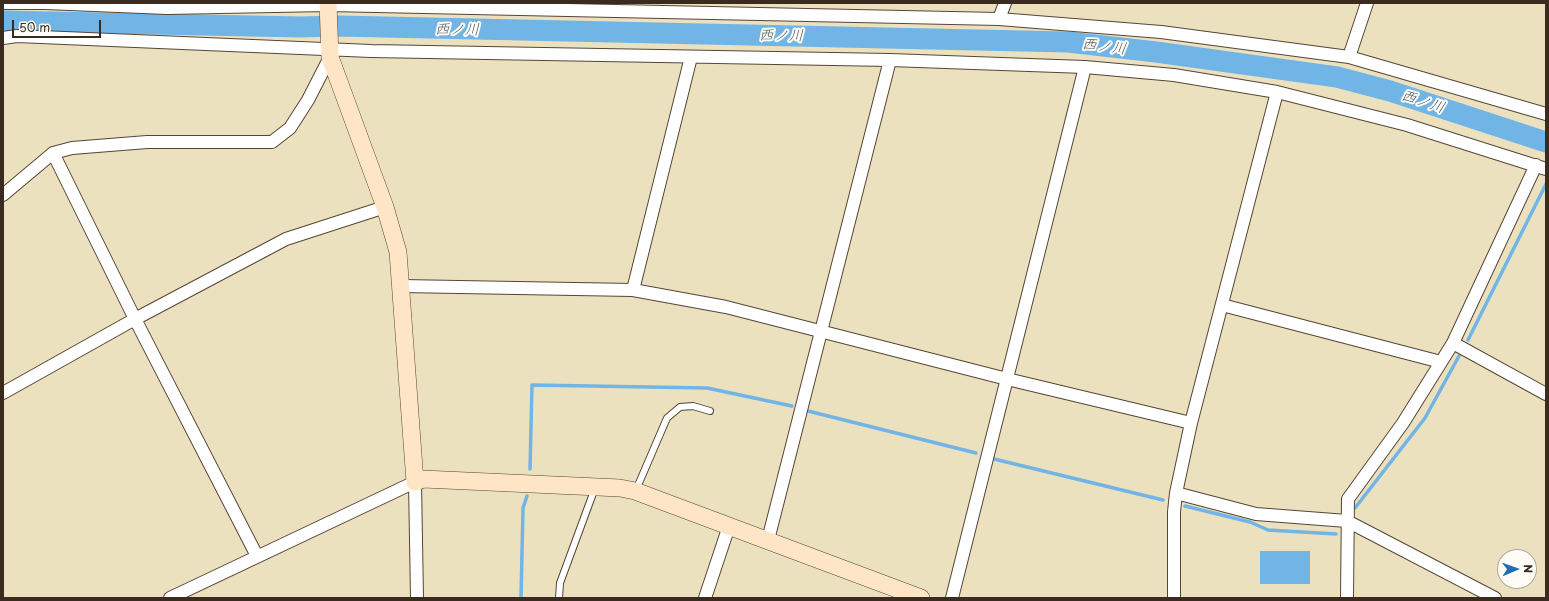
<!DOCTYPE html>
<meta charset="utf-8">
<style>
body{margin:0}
#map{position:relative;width:1549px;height:601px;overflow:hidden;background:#ece1bf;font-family:"Playpen Sans",sans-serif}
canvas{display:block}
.frame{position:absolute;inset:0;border:4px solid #3b2a1e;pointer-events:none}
.north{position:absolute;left:1497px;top:549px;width:40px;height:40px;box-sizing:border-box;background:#fdfcf7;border:1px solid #afa8a0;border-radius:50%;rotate:88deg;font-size:11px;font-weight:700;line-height:16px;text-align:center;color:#3b2a1e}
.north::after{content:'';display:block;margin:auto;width:14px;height:18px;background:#1f6fb2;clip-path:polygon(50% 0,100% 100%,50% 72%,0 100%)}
.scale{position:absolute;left:12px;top:20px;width:89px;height:18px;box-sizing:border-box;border:2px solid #3b2a1e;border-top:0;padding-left:5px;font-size:12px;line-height:14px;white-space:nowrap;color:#3b2a1e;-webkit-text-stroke:3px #fdfcf7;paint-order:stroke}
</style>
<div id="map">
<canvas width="1549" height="601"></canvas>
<div class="frame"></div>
<div class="north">N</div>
<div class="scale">50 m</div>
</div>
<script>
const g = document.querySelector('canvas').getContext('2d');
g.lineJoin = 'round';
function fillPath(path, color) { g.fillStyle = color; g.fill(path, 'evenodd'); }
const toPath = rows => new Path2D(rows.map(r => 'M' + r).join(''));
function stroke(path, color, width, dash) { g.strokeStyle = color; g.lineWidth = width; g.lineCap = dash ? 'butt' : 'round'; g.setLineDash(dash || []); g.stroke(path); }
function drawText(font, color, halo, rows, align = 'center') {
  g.font = font + ' "Playpen Sans","Klee One",sans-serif'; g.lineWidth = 4; g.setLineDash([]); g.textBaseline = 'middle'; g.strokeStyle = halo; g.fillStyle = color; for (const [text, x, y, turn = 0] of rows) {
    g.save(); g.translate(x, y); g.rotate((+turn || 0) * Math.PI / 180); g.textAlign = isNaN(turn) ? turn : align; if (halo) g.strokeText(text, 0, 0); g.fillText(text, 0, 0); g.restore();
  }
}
const water = toPath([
 [1260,551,1310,551,1310,584,1260,584]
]);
const stream = toPath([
 [1468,340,1546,184],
 [808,411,976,453],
 [994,459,1163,500],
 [530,469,532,385,707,388,792,406],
 [1185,506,1250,522,1268,530,1336,534],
 [1355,508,1425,418,1459,356],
 [521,598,523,508,527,496]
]);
const river = toPath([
 [3,21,300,27,339,26,1068,42,1156,52,1337,77,1390,91,1546,142]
]);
const lane = toPath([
 [636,490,667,418,680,407,693,406,710,411],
 [559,598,560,583,595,488]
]);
const street = toPath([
 [3,3,45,3,167,8,328,5,999,19,1161,32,1349,57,1546,114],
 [999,19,1005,3],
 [3,38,17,36,371,51,890,60,1085,67,1174,75,1277,92,1407,125,1546,169],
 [1349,57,1367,3],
 [53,153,135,319,257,556],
 [3,195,53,153,72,148,147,142,272,142,290,128,308,100,330,57],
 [401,286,633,290,726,307,1007,379,1191,423],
 [633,290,691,57],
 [1222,305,1441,362],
 [1453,343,1546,394],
 [3,393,135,319,286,239,385,207],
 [1176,493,1256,514,1347,521,1495,598],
 [768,540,890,60],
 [170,598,415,482,417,598],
 [705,598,729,526],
 [952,598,1085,67],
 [1174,598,1174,512,1176,493,1191,423,1277,92],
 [1347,598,1348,499,1403,423,1453,343,1536,165]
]);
const secondary = toPath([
 [328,3,330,57,385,207,398,252,415,482,423,479,620,488,635,491,921,598]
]);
const waterNames = [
 ["西ノ川",457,30,1],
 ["西ノ川",781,36,1],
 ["西ノ川",1104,47,7],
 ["西ノ川",1423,102,18]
];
fillPath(water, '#71b4e6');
stroke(stream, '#71b4e6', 3.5);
stroke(river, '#71b4e6', 21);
stroke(lane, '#564536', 8);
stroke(street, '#564536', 14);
stroke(secondary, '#564536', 18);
stroke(lane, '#fff', 6);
stroke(street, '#fff', 12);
stroke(secondary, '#fde5c5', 17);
drawText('italic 15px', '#4e5a64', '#fdfcf7', waterNames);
</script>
